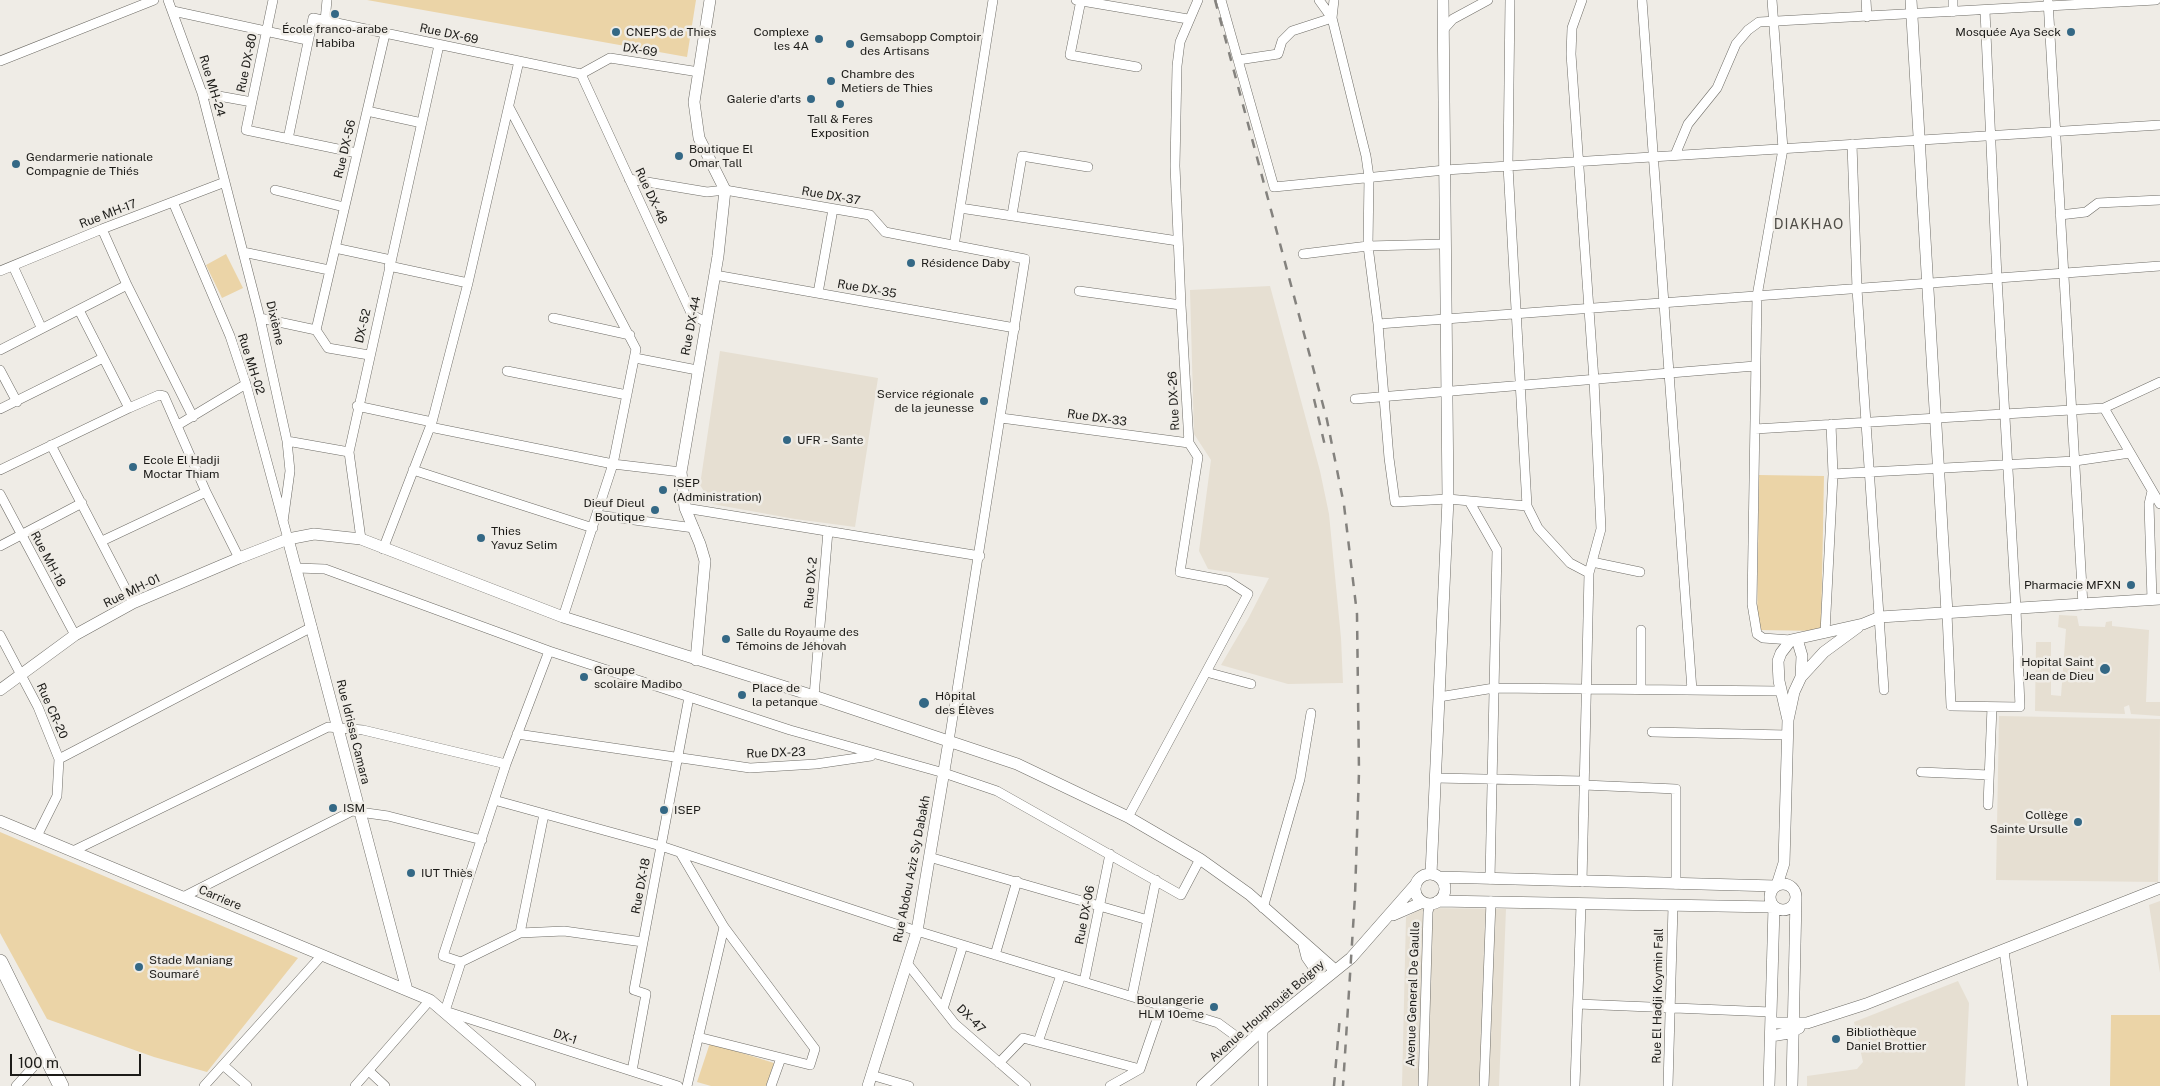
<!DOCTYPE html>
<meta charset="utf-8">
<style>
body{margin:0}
#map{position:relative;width:2160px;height:1086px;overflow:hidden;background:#efece6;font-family:"Public Sans",sans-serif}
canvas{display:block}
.scale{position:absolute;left:10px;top:1054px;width:131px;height:22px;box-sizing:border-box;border:2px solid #1c1b18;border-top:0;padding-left:6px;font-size:15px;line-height:18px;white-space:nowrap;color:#1c1b18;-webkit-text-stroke:4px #efece6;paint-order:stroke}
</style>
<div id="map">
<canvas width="2160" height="1086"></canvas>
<div class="scale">100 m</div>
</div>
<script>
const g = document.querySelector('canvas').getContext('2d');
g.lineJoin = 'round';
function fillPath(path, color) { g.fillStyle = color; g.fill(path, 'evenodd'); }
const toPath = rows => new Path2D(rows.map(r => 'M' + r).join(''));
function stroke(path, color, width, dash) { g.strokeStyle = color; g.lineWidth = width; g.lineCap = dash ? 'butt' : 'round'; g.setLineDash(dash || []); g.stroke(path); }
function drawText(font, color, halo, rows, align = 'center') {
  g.font = font + ' "Public Sans",sans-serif'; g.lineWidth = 5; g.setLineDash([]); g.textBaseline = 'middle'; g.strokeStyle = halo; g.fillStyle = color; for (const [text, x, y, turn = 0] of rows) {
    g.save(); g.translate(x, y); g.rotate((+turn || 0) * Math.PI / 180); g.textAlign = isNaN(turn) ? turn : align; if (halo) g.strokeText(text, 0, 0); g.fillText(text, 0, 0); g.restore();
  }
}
const built = toPath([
 [1270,286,1320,471,1329,514,1341,638,1343,683,1288,684,1221,665,1248,619,1269,578,1208,569,1199,551,1211,460,1194,434,1190,290],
 [720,351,878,378,855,527,795,519,712,504,700,485],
 [2059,615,2077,616,2079,626,2105,627,2106,622,2112,621,2112,626,2149,630,2146,702,2160,702,2160,716,2131,714,2129,705,2124,707,2125,714,2035,711,2036,642,2051,642,2051,695,2061,696,2066,629,2058,627],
 [1999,716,2160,719,2158,882,1996,880],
 [2160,901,2160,973,2149,905],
 [1423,908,1506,909,1499,1086,1402,1086,1406,917],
 [1958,981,1969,1003,1965,1086,1807,1086,1807,1076,1857,1069,1863,1062,1854,1022]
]);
const green = toPath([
 [367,0,696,0,687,57],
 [226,254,243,288,222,298,206,265],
 [1759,475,1824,476,1821,631,1757,630],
 [0,832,298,958,207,1072,154,1057,47,1019,0,933],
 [2111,1015,2160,1015,2160,1086,2110,1086],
 [710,1043,774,1063,766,1086,711,1086,697,1082]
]);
const street = toPath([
 [168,0,202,93,260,318,287,441,290,471,283,522],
 [273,0,246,130,357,153],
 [1076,0,1188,19],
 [1081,0,1070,55,1137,67],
 [1221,0,1274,187,1445,170,2160,125],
 [1319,0,1332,18],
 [1334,0,1332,18,1366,156,1369,177,1368,246,1378,324,1389,458,1395,502,1448,499,1527,506],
 [1510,0,1508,166,1527,506,1538,528,1570,563,1589,573],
 [1582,0,1572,28,1571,54,1594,380,1601,529,1589,573,1582,882],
 [1642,0,1692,690],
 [1772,0,1783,149,1757,296,1752,604,1757,634,1763,638,1791,640],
 [1866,0,1867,17],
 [1953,0,1953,12],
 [2048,0,2083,605],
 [173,11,307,40],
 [325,21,327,0],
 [1444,29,1453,19,1488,0],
 [1238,60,1278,54,1282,41,1292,31,1332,18],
 [0,61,154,0],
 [581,74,692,315,706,322],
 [581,74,610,58,699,72],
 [202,93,252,102],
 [509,107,636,349,613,464,563,617],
 [367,111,422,123],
 [288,139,313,18,581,74],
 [1852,144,1857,289,1884,690],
 [1675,155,1688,124,1717,88,1736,44,1748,30,1759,22,2156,0],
 [629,179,707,192,725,190,870,215,885,232,1025,259,949,741],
 [275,190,344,207],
 [173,202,230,336,246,384,288,539],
 [960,208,1178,241],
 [1012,215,1022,156,1088,167],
 [2060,215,2086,212,2098,203,2160,200],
 [102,229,127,285,193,417],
 [954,246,993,0],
 [335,248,391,260],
 [243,252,329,270],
 [1303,254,1368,246,1445,244],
 [13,266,41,327],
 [389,266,468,283],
 [0,271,102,229,225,182],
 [715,275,1015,328],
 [1079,291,1181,305],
 [818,293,833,209],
 [79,310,129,408],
 [260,318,316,330],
 [553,318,630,335],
 [1378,324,2160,266],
 [0,350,127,285],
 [369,355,328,348,316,330,385,34],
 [635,358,697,370],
 [0,370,17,402],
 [507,371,627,395],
 [1355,399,1755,366],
 [357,406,432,422],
 [2104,408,2160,504],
 [0,409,103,358],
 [1001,418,1189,443],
 [1831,424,1833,474,2075,461,2130,453],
 [178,425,246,384],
 [430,427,613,464,681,472],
 [1755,429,2104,408,2160,382],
 [287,441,349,452],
 [51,445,133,603],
 [0,470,129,408,159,395,164,396,206,492,239,558],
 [413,470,593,528],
 [0,494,75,635],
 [1469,501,1497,550,1490,879],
 [685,508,980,556],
 [597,515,694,528],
 [361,539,349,452,439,45],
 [102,541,206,492],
 [0,546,82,503],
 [383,549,432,422,468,283,519,61],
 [1592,562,1640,572],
 [297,568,325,569,549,651,790,730,944,773,997,791,1181,895,1200,859],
 [2152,600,2149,504,2152,491],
 [1947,613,1951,706,2020,707,2016,609,1997,278,1985,11],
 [1825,633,1833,474],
 [0,635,38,707,59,759,57,796,37,836],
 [1206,672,1251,684],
 [1641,689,1641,630],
 [814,696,828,531],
 [1439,697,1494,688,1781,691],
 [1652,732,1787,735],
 [517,734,750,768,816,764,871,756],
 [59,759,312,627],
 [1921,772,1989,775],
 [1435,778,1584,781],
 [1584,785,1676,789,1676,884],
 [494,800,661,846,917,931,1218,1023,1233,1034,1244,1047],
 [1988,805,1992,707],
 [544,814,520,933,461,962,443,956,506,764,549,651],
 [1128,817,1248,594,1228,581,1180,572,1198,457,1189,443,1181,305,1175,166,1177,66,1180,42,1198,0],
 [73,851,328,727,363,730,506,764],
 [681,854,724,927,815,1049,810,1065,698,1037],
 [929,857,1148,920],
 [183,897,352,811,388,816,482,840],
 [1263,908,1300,779,1311,713],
 [520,933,564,931,643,942],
 [2004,951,2023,1086],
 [995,955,1017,881],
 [461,962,445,1011,678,1086],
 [907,963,955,1024,1026,1086],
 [1084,982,1110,854],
 [1132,996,1156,880],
 [1578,1004,1771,1012],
 [943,1009,963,945],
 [1038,1042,1061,975],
 [999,1063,1023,1038,1140,1069],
 [223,1065,247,1086],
 [369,1071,385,1086],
 [632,1071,646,994,634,990,689,697],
 [871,1075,909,1086],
 [16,1086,45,1054],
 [204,1086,322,955],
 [355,1086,430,1000],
 [687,1086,724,927],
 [771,1086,781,1058],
 [1110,1086,1140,1069,1162,1005],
 [1263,1086,1263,1029],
 [1423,1086,1428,912,1430,904],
 [1484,1086,1491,901],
 [1575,1086,1581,904],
 [1668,1086,1673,906]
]);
const secondary = toPath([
 [1911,0,1947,613],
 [288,539,407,990],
 [1797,639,1802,656,1801,677],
 [696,660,705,561,700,544,685,508,681,472,718,256,725,190,699,138,694,102,710,0],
 [0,690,75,635,133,603,239,558,288,539,314,534,361,539,563,617,814,696,1017,764,1128,817,1200,859,1249,894,1335,970],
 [1788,720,1779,681,1778,661,1781,653,1791,640,1863,624,1880,617,2160,599],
 [0,821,430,1000,530,1086],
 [1431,874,1448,499,1443,0],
 '1415 889a15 15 0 1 1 30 0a15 15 0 1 1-30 0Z',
 [1440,877,1776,886],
 '1770 897a13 13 0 1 1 26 0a13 13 0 1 1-26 0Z',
 [1777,885,1784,863,1788,720,1794,692,1801,677,1824,652,1858,627],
 [1438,901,1774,907,1769,1086],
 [1393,915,1423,902],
 [1304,945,1307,957,1323,980],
 [1771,1023,1807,1023,1866,1004,2160,888],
 [1771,1036,1789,1033,1799,1028],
 [868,1086,917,931,949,741],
 [1202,1086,1263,1029,1351,958,1416,884],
 [1792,1086,1796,898]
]);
const highway = toPath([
 [0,962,61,1086]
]);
const rail = toPath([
 [1215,0,1327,420,1344,505,1357,614,1359,772,1355,896,1343,1086],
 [1314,399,1325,446],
 [1334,1086,1340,1016]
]);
const markers = [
 [335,14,5,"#346885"],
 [616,32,5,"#346885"],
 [2071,32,5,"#346885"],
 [819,39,5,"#346885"],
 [850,44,5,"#346885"],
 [831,81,5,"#346885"],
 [811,99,5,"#346885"],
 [840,104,5,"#346885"],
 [679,156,5,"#346885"],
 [16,164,5,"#346885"],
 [911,263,5,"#346885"],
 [984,401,5,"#346885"],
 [787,440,5,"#346885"],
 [133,467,5,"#346885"],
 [663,490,5,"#346885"],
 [655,510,5,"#346885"],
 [481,538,5,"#346885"],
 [2131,585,5,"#346885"],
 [726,639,5,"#346885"],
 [2105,669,6,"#346885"],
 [584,677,5,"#346885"],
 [742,695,5,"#346885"],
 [924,703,6,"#346885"],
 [333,808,5,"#346885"],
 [664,810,5,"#346885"],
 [2078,822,5,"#346885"],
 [411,873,5,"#346885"],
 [139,967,5,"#346885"],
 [1214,1007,5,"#346885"],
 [1836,1039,5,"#346885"]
];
const poiNames = [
 ["École franco-arabe",335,29,"center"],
 ["Habiba",335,43,"center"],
 ["CNEPS de Thies",626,32],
 ["Complexe",809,32,"right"],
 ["les 4A",809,46,"right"],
 ["Mosquée Aya Seck",2061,32,"right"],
 ["Gemsabopp Comptoir",860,37],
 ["des Artisans",860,51],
 ["Chambre des",841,74],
 ["Metiers de Thies",841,88],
 ["Galerie d'arts",801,99,"right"],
 ["Tall & Feres",840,119,"center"],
 ["Exposition",840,133,"center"],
 ["Boutique El",689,149],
 ["Omar Tall",689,163],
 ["Gendarmerie nationale",26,157],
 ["Compagnie de Thiés",26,171],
 ["Résidence Daby",921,263],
 ["Service régionale",974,394,"right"],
 ["de la jeunesse",974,408,"right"],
 ["UFR - Sante",797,440],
 ["Ecole El Hadji",143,460],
 ["Moctar Thiam",143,474],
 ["ISEP",673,483],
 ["(Administration)",673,497],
 ["Dieuf Dieul",645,503,"right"],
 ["Boutique",645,517,"right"],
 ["Thies",491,531],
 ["Yavuz Selim",491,545],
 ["Pharmacie MFXN",2121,585,"right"],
 ["Salle du Royaume des",736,632],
 ["Témoins de Jéhovah",736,646],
 ["Hopital Saint",2094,662,"right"],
 ["Jean de Dieu",2094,676,"right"],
 ["Groupe",594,670],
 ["scolaire Madibo",594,684],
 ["Place de",752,688],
 ["la petanque",752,702],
 ["Hôpital",935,696],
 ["des Élèves",935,710],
 ["ISM",343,808],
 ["ISEP",674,810],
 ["Collège",2068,815,"right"],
 ["Sainte Ursulle",2068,829,"right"],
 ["IUT Thiès",421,873],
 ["Stade Maniang",149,960],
 ["Soumaré",149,974],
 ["Boulangerie",1204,1000,"right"],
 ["HLM 10eme",1204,1014,"right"],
 ["Bibliothèque",1846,1032],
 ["Daniel Brottier",1846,1046]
];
const streetNames = [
 ["Rue DX-69",449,34,12],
 ["DX-69",640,50,9],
 ["Rue DX-80",247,63,-78],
 ["Rue MH-24",212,86,73],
 ["Rue DX-56",345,149,-77],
 ["Rue DX-48",651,196,65],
 ["Rue DX-37",831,196,10],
 ["Rue MH-17",108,214,-21],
 ["Rue DX-35",867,289,10],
 ["Dixième",275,323,77],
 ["DX-52",363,326,-77],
 ["Rue DX-44",691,326,-79],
 ["Rue MH-02",251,364,72],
 ["Rue DX-26",1174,401,-93],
 ["Rue DX-33",1097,418,8],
 ["Rue MH-18",48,559,62],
 ["Rue DX-2",811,583,-85],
 ["Rue MH-01",132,591,-26],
 ["Rue CR-20",52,711,66],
 ["Rue Idrissa Camara",353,732,76],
 ["Rue DX-23",776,753,-2],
 ["Rue Abdou Aziz Sy Dabakh",912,869,-79],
 ["Rue DX-18",641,886,-79],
 ["Carriere",220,898,23],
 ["Rue DX-06",1085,915,-79],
 ["Avenue General De Gaulle",1413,994,-88],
 ["Rue El Hadji Koymin Fall",1658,996,-89],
 ["Avenue Houphouët Boigny",1267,1011,-41],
 ["DX-47",971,1019,45],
 ["DX-1",565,1037,18]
];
const neighbourhoodNames = [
 ["DIAKHAO",1809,225]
];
fillPath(built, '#e6dfd2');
fillPath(green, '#ebd4a7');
stroke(street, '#6e6c66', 10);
stroke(secondary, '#6e6c66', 12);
stroke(highway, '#6e6c66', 16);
stroke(street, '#fff', 9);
stroke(secondary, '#fff', 11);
stroke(highway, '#fff', 15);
stroke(rail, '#84827e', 2.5, [9, 9]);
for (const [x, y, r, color] of markers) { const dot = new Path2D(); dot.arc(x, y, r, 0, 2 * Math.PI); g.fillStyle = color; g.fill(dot); stroke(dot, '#efece6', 2); }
drawText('12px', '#1c1b18', '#efece6', poiNames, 'left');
drawText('12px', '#1c1b18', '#efece6', streetNames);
g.letterSpacing = '1px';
drawText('14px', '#4f4d47', '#efece6', neighbourhoodNames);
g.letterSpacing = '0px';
</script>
